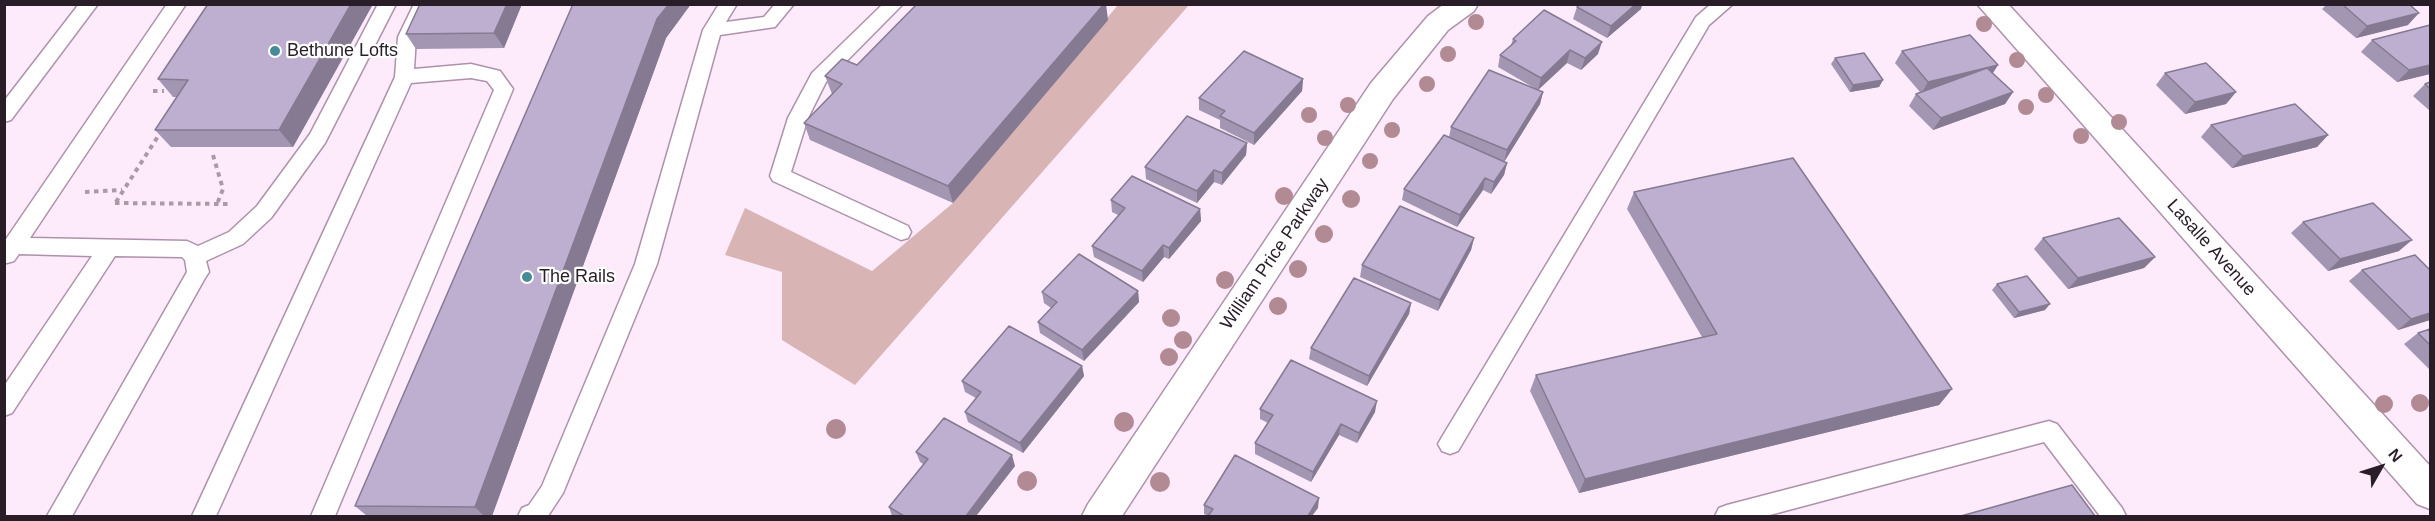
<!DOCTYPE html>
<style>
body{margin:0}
#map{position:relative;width:2435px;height:521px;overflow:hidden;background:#fdeafb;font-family:Helvetica,sans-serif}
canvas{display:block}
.frame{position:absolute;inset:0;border:6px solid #291e28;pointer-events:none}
.north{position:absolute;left:2351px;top:437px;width:60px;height:60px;-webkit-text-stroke:4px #fff;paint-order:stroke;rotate:51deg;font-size:16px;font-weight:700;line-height:24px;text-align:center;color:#291e28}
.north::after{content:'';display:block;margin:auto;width:21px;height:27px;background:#291e28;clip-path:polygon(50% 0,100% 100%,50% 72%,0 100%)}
</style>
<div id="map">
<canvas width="2435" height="521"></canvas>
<div class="frame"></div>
<div class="north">N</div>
</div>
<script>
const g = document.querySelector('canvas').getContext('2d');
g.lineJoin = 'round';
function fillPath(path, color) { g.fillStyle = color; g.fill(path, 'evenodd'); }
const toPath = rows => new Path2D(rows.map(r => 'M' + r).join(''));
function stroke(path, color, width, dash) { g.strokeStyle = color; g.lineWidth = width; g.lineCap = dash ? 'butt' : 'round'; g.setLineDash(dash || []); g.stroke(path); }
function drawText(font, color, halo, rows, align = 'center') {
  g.font = font + ' Helvetica,sans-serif'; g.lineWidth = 4.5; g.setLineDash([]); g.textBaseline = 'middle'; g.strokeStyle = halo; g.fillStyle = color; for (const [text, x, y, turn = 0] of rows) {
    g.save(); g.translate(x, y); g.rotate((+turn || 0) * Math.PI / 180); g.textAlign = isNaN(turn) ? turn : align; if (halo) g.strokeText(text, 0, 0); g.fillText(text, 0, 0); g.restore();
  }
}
const green = toPath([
 [1118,5,1189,5,855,385,782,340,782,272,725,255,745,208,872,271,953,203]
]);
const path = toPath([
 [153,91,164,91],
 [213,155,223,189,217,204],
 [85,192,122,190],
 [116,202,162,130],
 [115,203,228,204]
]);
const lane = toPath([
 [79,4,98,4,11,120,4,122,4,101,79,4],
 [167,4,186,4,30,238,187,241,198,246,229,232,257,206,310,134,378,4,396,4,325,143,271,218,243,244,206,261,209,272,205,278,72,516,47,516,187,272,185,260,182,257,115,256,12,413,4,416,4,386,92,256,19,254,14,261,7,263,4,263,4,242,167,4],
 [414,4,432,4,416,37,414,69,471,64,500,71,513,89,335,516,311,516,494,90,487,81,471,78,411,83,216,516,192,516,395,77,398,37,414,4],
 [719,4,737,4,726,22,764,17,775,4,794,4,775,27,720,35,657,264,563,493,548,516,518,516,522,508,529,505,542,486,635,264,703,30,719,4],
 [883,4,903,4,826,82,808,118,791,172,908,226,911,232,908,238,901,240,773,181,770,176,788,118,812,73,883,4],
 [1711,4,1733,4,1709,25,1458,451,1450,454,1442,451,1438,444,1442,437,1696,17,1711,4],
 [2049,421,2057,424,2122,508,2126,516,2100,516,2044,442,1766,516,1715,516,1719,508,1727,505,2049,421]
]);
const street = toPath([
 [1444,4,1478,4,1474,11,1448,30,1393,99,1122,516,1082,516,1088,504,1371,83,1428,16,1444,4],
 [1977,4,2008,4,2430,466,2430,509,2417,504,1977,4]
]);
const trees = [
 [1476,22,8],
 [1984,24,8],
 [1448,54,8],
 [2017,60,8],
 [1427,84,8],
 [2046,95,8],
 [1348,105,8],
 [2026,107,8],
 [1309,115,8],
 [2119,122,8],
 [1392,130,8],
 [2081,136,8],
 [1325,138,8],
 [1370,161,8],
 [1284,196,9],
 [1351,199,9],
 [1324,234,9],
 [1298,269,9],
 [1225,280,9],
 [1278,306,9],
 [1171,318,9],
 [1183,340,9],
 [1169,357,9],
 [2420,403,9],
 [2384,404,9],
 [1124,422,10],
 [836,429,10],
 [1027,481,10],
 [1160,482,10]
];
const wall = toPath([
 [208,4,373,4,293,147,171,147,155,130,177,97,173,97,158,79],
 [522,4,504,48,416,49,406,34],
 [573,4,691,4,666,38,492,516,367,516,355,506],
 [1580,4,1642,4,1641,9,1607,38,1573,19,1577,7],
 [2327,4,2409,4,2408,25,2356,38,2322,9],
 [1108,20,953,203,810,140,804,123,832,94,825,76,857,65],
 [2430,25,2430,74,2397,82,2361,52,2372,40],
 [1513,39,1598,54,1581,70,1567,63,1538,90,1543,92,1540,104,1504,162,1507,163,1504,175,1491,194,1483,190,1457,227,1402,200,1404,189,1449,137,1451,127,1536,89,1498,67,1500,55,1511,45],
 [1902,51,1998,65,1993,73,2013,92,2005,104,1933,130,1909,106,1916,94,1920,92,1895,63],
 [1835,58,1883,80,1879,87,1850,92,1831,64],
 [2165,73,2236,92,2226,104,2185,114,2156,85],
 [1303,79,1302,91,1254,145,1220,128,1220,120,1199,110,1199,98],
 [2430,82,2430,111,2413,96,2425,84],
 [2211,125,2328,135,2317,147,2232,168,2201,137],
 [1247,143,1246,155,1222,185,1214,182,1197,203,1146,179,1145,167],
 [1634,192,1952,389,1939,405,1579,493,1530,391,1536,375,1702,337,1627,209],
 [1111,200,1200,209,1201,221,1169,259,1164,257,1143,282,1094,257,1092,246,1118,215,1112,212],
 [2303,222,2399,251,2328,271,2291,233],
 [1474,238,1471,250,1438,311,1360,277,1362,265],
 [2043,238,2155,257,2144,268,2068,289,2034,249],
 [2362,270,2430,270,2430,320,2398,330,2349,281],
 [1997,284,2045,310,2014,318,1992,290],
 [1138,291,1139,302,1084,361,1040,333,1038,322,1051,308,1044,303,1042,292],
 [1411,303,1409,314,1367,386,1309,359,1311,348],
 [2430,329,2430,370,2404,344,2418,333],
 [1082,366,1084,376,1023,453,968,422,965,412,976,398,965,392,962,381],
 [1260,409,1375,412,1357,443,1339,435,1311,482,1255,454,1255,443,1268,423,1260,419],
 [916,452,1015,466,976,516,892,516,889,507,923,464,920,462],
 [1204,505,1318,508,1208,516,1204,514]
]);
const shadedWall = toPath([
 [351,4,373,4,293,147,279,130],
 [507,4,522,4,504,48,494,33],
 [669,4,691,4,666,38,492,516,484,516,475,507,657,19],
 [1104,4,1106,4,1108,20,953,203,948,186],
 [1636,4,1642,4,1641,9,1607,38,1611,26],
 [2419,13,2408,25,2356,38,2367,26],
 [1602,42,1598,54,1581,70,1585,58],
 [1570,50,1567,63,1538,90,1541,78],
 [1998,65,1990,77,1921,94,1928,82],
 [2430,65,2430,74,2397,82,2409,70],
 [1303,79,1302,91,1254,145,1254,133],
 [1883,80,1879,87,1850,92,1853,85],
 [1543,92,1540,104,1504,162,1507,150],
 [2013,92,2005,104,1933,130,1941,118],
 [2236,92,2226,104,2185,114,2195,102],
 [2328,135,2317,147,2232,168,2243,156],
 [1247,143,1246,155,1222,185,1222,173],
 [1507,163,1504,175,1491,194,1494,182],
 [1214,170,1214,182,1197,203,1197,191],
 [1485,178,1483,190,1457,227,1460,215],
 [1200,209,1201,221,1169,259,1169,248],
 [1474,238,1471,250,1438,311,1440,300],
 [2412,240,2399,251,2328,271,2340,259],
 [1163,245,1164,257,1143,282,1142,271],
 [2155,257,2144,268,2068,289,2078,278],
 [1138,291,1139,302,1084,361,1082,350],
 [1411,303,1409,314,1367,386,1369,376],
 [2050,304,2045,310,2014,318,2019,312],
 [2430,313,2430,320,2398,330,2411,319],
 [1082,366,1084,376,1023,453,1020,443],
 [1952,389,1939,405,1579,493,1585,479],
 [1377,401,1375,412,1357,443,1359,433],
 [1341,424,1339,435,1311,482,1313,472],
 [1012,455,1015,466,976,516,966,516],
 [1319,498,1318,508,1312,516,1308,516]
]);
const building = toPath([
 [208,4,351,4,279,130,155,130,188,80,158,79,208,4],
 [420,4,507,4,494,33,406,34,420,4],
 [573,4,669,4,657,19,475,507,355,506,573,4],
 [917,4,1104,4,948,186,804,123,842,84,825,76,842,59,857,65,917,4],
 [1580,4,1636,4,1611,26,1577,7,1580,4],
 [2342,4,2409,4,2419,13,2367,26,2342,4],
 [1544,10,1602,42,1585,58,1570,50,1541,78,1500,55,1516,41,1513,39,1544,10],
 [2430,25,2430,65,2409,70,2372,40,2430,25],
 [1970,35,1998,65,1928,82,1902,51,1970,35],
 [1244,51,1303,79,1254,133,1220,116,1225,111,1199,98,1244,51],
 [1864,53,1883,80,1853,85,1835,58,1864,53],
 [2206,63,2236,92,2195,102,2165,73,2206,63],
 [1987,68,2013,92,1941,118,1916,94,1987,68],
 [1489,70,1543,92,1507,150,1451,127,1489,70],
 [2430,82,2430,89,2425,84,2430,82],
 [2295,104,2328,135,2243,156,2211,125,2295,104],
 [1187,116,1247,143,1222,173,1214,170,1197,191,1145,167,1187,116],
 [1444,135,1507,163,1494,182,1485,178,1460,215,1404,189,1444,135],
 [1793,158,1952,389,1585,479,1536,375,1717,334,1634,192,1793,158],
 [1132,176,1200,209,1169,248,1163,245,1142,271,1092,246,1125,208,1111,200,1132,176],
 [2373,203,2412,240,2340,259,2303,222,2373,203],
 [1400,206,1474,238,1440,300,1362,265,1400,206],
 [2119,218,2155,257,2078,278,2043,238,2119,218],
 [1079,254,1138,291,1082,350,1038,322,1057,302,1042,292,1079,254],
 [2415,255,2430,270,2430,313,2411,319,2362,270,2415,255],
 [2027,276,2050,304,2019,312,1997,284,2027,276],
 [1354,278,1411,303,1369,376,1311,348,1354,278],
 [1009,326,1082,366,1020,443,965,412,981,392,962,381,1009,326],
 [2430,329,2430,345,2418,333,2430,329],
 [1291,360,1377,401,1359,433,1341,424,1313,472,1255,443,1273,415,1260,409,1291,360],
 [944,418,1012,455,966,516,904,516,889,507,928,459,916,452,944,418],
 [1235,455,1319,498,1308,516,1208,516,1213,509,1204,505,1235,455],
 [2072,485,2095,516,1961,516,2072,485]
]);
const markers = [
 [275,51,6,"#468b97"],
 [527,277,6,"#468b97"]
];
const poiNames = [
 ["Bethune Lofts",287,51],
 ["The Rails",539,277]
];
const streetNames = [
 ["Lasalle Avenue",2211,248,48],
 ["William Price Parkway",1275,254,-56]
];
fillPath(green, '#d8b4b5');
stroke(lane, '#ae92ab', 3);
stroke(street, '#ae92ab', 3);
stroke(path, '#aa9aa8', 4, [4.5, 4.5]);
fillPath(lane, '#fff');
fillPath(street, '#fff');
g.fillStyle = '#b18a93';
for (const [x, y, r] of trees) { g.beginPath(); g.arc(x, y, r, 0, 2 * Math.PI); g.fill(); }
fillPath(wall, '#a396b3');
fillPath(shadedWall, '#857a92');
fillPath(building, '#beafd0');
stroke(building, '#857a92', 1.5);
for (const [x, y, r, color] of markers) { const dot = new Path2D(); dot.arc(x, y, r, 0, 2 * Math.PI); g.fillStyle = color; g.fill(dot); stroke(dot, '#fff', 2); }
drawText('18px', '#291e28', '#fff', poiNames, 'left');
drawText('18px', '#291e28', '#fff', streetNames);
</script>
